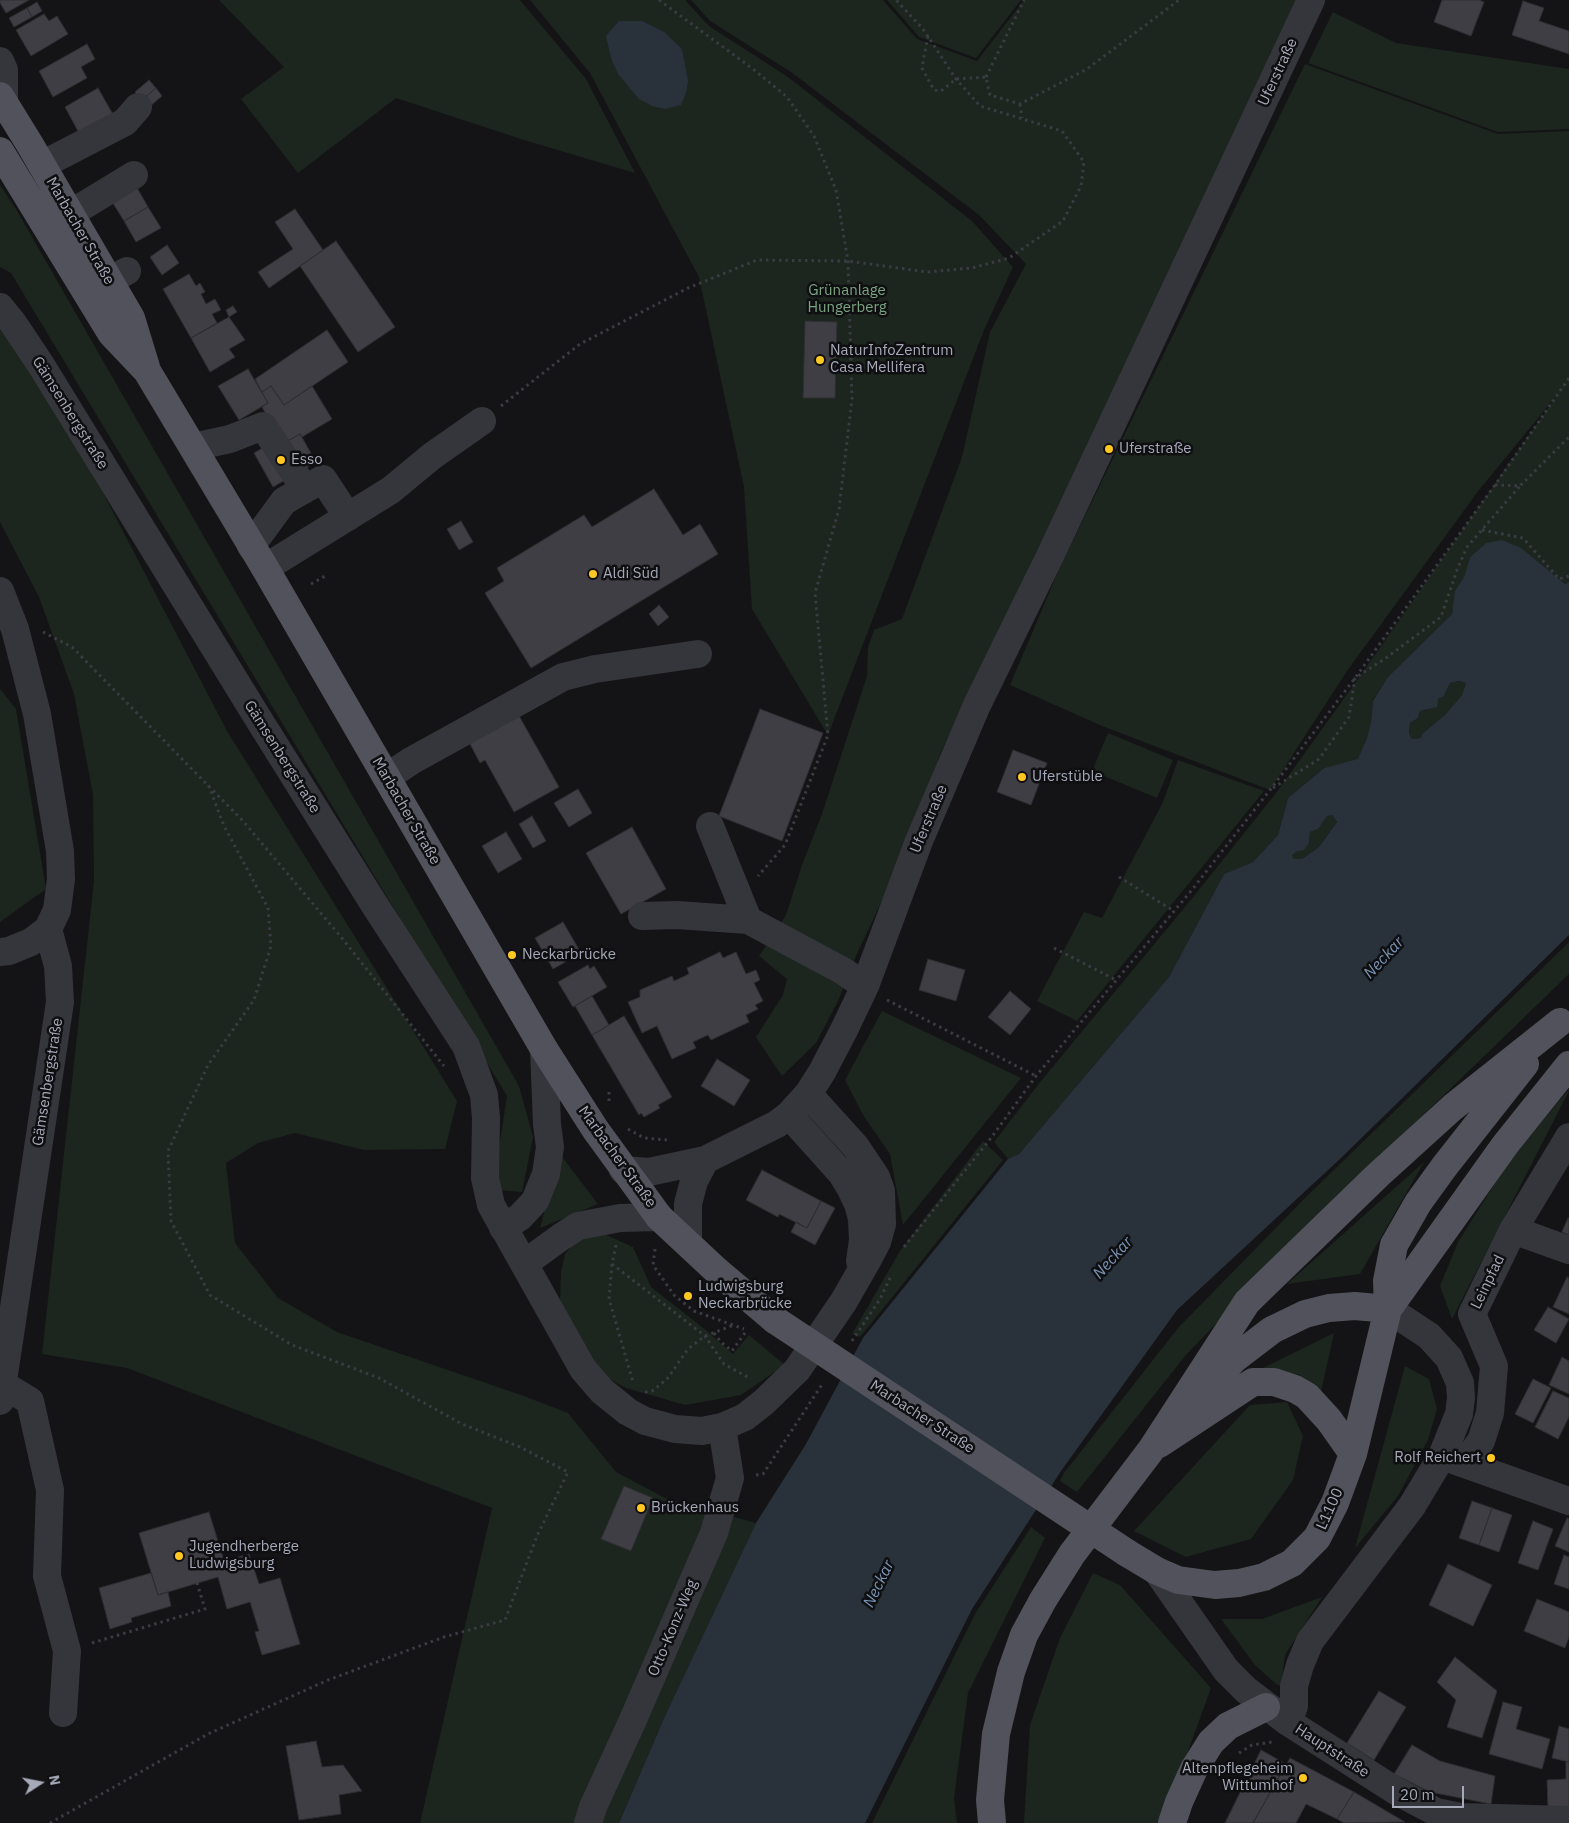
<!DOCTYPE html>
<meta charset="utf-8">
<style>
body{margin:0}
#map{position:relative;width:1569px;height:1823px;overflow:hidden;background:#141416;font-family:"IBM Plex Sans",sans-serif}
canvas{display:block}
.north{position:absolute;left:15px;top:1758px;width:50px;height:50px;-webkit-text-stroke:4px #0f0f11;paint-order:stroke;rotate:79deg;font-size:14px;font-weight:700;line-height:20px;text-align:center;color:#a5a9b8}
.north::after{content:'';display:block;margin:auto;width:18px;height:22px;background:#a5a9b8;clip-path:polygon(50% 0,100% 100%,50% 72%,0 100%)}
.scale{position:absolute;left:1392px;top:1786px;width:72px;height:22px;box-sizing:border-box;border:2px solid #a5a9b8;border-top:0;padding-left:6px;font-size:15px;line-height:18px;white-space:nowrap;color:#a5a9b8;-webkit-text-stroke:4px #0f0f11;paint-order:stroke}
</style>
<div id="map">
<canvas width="1569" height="1823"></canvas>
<div class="north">N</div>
<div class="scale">20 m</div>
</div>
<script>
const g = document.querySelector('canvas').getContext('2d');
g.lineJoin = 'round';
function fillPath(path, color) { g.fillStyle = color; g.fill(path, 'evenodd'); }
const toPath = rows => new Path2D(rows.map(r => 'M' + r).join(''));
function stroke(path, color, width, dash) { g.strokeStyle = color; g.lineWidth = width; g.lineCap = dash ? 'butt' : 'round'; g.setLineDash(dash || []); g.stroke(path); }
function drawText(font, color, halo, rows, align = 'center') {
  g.font = font + ' "IBM Plex Sans",sans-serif'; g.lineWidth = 5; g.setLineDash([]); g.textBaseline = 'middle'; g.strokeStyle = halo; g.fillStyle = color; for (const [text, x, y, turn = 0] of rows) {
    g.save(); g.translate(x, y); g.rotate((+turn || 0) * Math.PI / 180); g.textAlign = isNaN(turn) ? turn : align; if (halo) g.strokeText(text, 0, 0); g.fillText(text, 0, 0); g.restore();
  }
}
const green = toPath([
 [219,0,520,0,586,79,635,173,524,140,396,98,298,173,241,99,284,67],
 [530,0,685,0,709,26,788,77,972,221,1013,267,984,330,828,735,752,609,744,487,699,277,590,73],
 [691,0,883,0,917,39,977,61,1024,0,1300,0,941,752,906,849,856,956,838,1001,816,1043,782,1076,756,1037,783,995,787,979,759,956,786,915,802,865,822,814,867,676,868,647,874,630,902,619,962,457,990,332,1026,264,979,215,791,72,710,21],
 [887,0,1021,0,976,58,919,37],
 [1333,12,1396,43,1569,69,1569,129,1498,132,1308,63],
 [1305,64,1498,134,1569,131,1569,582,1565,584,1535,560,1486,543,1470,557,1464,577,1457,588,1452,614,1387,678,1373,700,1371,722,1367,738,1358,760,1324,768,1288,798,1278,835,1253,862,1224,874,1169,977,1019,1154,1008,1159,994,1142,1041,1081,1194,896,1276,793,1358,679,1557,395,1479,490,1347,671,1270,790,1102,726,1010,685,1060,567],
 [0,185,16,209,519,1086,533,1137,522,1192,498,1190,498,1154,507,1096,11,273,0,267],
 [0,315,27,347,227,731,457,1101,445,1149,364,1150,295,1133,258,1143,226,1163,235,1243,278,1298,337,1332,524,1396,568,1413,616,1472,665,1498,756,1523,665,1716,619,1823,420,1823,492,1508,127,1368,42,1354,94,881,93,795,74,694,39,597,0,522],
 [1459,681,1466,683,1462,695,1445,715,1422,734,1421,738,1412,739,1409,733,1410,723,1418,718,1420,711,1426,710,1438,699,1444,696,1450,683],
 [0,689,16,709,46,889,0,922],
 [1108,733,1173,760,1157,798,1092,771],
 [1178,760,1264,791,1077,1021,1037,1001,1084,912,1102,918,1163,802],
 [1327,815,1332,815,1337,822,1319,847,1302,859,1294,859,1292,855,1309,843,1310,832,1318,829],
 [1569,942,1569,974,1321,1214,1186,1355,1077,1492,1060,1481,1064,1473,1178,1328,1307,1196],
 [882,1011,1021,1078,903,1225,890,1154,863,1115,845,1080],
 [1569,1089,1569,1091,1452,1319,1440,1286,1458,1242,1509,1161],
 [983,1141,1003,1160,860,1337,852,1334,900,1251],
 [560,1154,598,1204,540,1228],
 [1424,1162,1360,1274,1287,1284],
 [604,1234,633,1247,651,1287,707,1331,733,1354,749,1335,785,1365,741,1395,685,1405,626,1388,603,1376,560,1301,561,1272,565,1254,577,1240],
 [1334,1333,1321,1392,1300,1375,1263,1368],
 [1405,1366,1429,1379,1437,1409,1428,1440,1398,1496,1355,1548],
 [1287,1402,1303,1436,1293,1480,1251,1539,1186,1557,1134,1531,1250,1405],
 [1031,1527,1045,1538,968,1693,954,1798,957,1823,872,1823,975,1614],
 [1093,1573,1120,1585,1211,1688,1162,1823,1024,1823,1030,1725,1060,1638],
 [1322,1597,1285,1655,1281,1686,1276,1684,1255,1665,1221,1619,1262,1619]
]);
const water = toPath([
 [619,21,642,21,664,32,682,49,688,81,686,93,681,105,665,109,652,106,639,99,618,74,611,58,606,36],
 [1502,540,1521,548,1565,584,1569,582,1569,935,1341,1158,1177,1310,1061,1471,972,1609,865,1823,619,1823,665,1716,756,1523,806,1444,863,1338,1008,1159,1019,1154,1169,977,1224,874,1253,862,1278,835,1288,798,1324,768,1358,759,1367,738,1371,722,1373,701,1387,678,1452,614,1455,591,1464,577,1470,557,1486,543],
 [1459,681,1466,683,1462,695,1445,715,1422,734,1421,738,1412,739,1409,733,1410,723,1418,718,1420,711,1437,707,1438,699,1444,696,1450,683],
 [1332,815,1337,822,1319,847,1302,859,1294,859,1292,855,1298,851,1304,850,1309,843,1310,832,1318,829,1327,816]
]);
const building = toPath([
 [0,0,29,0,6,13,0,3,0,0],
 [1442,0,1479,0,1484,2,1471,36,1434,22,1442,0],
 [1523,1,1544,8,1539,21,1569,31,1569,54,1512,35,1523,1],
 [37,2,42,11,32,17,27,8,37,2],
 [27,8,32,17,14,27,9,18,27,8],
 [44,14,49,21,57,16,68,34,31,56,16,30,44,14],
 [87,44,95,59,81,67,87,78,53,97,39,71,87,44],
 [149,80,156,88,142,100,135,92,149,80],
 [98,88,115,118,79,133,65,107,98,88],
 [156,88,162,96,148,108,142,100,156,88],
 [136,186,148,207,124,221,111,200,136,186],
 [148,207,161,228,136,242,124,221,148,207],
 [295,209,323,250,269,288,258,272,293,249,275,222,295,209],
 [336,241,395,327,358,352,300,266,336,241],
 [167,245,179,263,162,275,150,257,167,245],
 [189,274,196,286,200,283,205,292,201,294,206,304,215,299,221,310,212,314,217,323,191,338,163,289,189,274],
 [233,306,237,312,229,317,226,310,233,306],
 [229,317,245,340,229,349,235,357,210,372,191,338,229,317],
 [805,321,837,322,835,398,803,398,805,321],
 [327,330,348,362,284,405,271,386,262,392,255,379,327,330],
 [248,369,268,403,239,420,218,386,248,369],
 [271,386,284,405,312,386,332,419,302,437,300,434,286,442,272,425,262,407,268,403,262,392,271,386],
 [300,434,316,462,273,487,254,453,283,436,286,442,300,434],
 [654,489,683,535,700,524,718,554,531,668,485,593,504,581,497,568,584,515,592,527,654,489],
 [461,521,473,542,459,550,447,529,461,521],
 [659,605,669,617,658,626,649,614,659,605],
 [760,709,823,733,782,841,719,816,760,709],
 [518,714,559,787,514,812,485,760,480,763,469,742,518,714],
 [1013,750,1047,763,1031,805,997,792,1013,750],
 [578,789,592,813,569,827,554,803,578,789],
 [532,816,546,841,533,848,519,824,532,816],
 [632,827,666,889,621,914,586,853,632,827],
 [506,832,522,859,498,873,482,846,506,832],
 [563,922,581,953,553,969,535,938,563,922],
 [720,952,723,958,736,952,746,974,756,970,760,980,754,983,763,1001,755,1005,758,1009,746,1015,749,1022,711,1040,708,1035,693,1042,696,1048,672,1059,657,1026,642,1033,628,1002,640,997,640,990,672,976,674,981,689,974,687,968,720,952],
 [928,959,965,970,956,1001,919,990,928,959],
 [588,965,590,969,594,966,607,987,573,1007,558,982,588,965],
 [1010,991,1031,1009,1010,1035,988,1017,1010,991],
 [592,996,609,1025,592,1035,575,1006,592,996],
 [624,1016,672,1097,658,1105,660,1108,644,1117,641,1113,639,1115,592,1035,624,1016],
 [717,1059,750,1080,734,1106,701,1086,717,1059],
 [762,1170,821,1201,807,1228,779,1214,778,1217,746,1200,762,1170],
 [821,1201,835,1208,815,1245,791,1232,796,1222,807,1228,821,1201],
 [1568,1218,1569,1218,1569,1235,1562,1232,1568,1218],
 [1567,1277,1569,1278,1569,1314,1553,1307,1567,1277],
 [1548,1307,1569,1319,1556,1343,1534,1330,1548,1307],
 [1562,1357,1569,1361,1569,1394,1549,1385,1562,1357],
 [1533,1379,1551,1388,1533,1423,1515,1414,1533,1379],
 [1553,1391,1569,1398,1569,1417,1558,1439,1535,1427,1553,1391],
 [624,1486,653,1498,631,1551,601,1539,624,1486],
 [1472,1501,1492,1508,1479,1545,1459,1538,1472,1501],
 [1492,1508,1512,1515,1499,1552,1479,1545,1492,1508],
 [209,1512,224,1561,249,1554,259,1584,280,1578,300,1644,262,1655,255,1632,259,1631,250,1602,227,1609,218,1577,158,1595,139,1533,209,1512],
 [1567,1518,1569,1519,1569,1552,1555,1546,1567,1518],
 [1533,1521,1553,1529,1538,1570,1518,1563,1533,1521],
 [1564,1555,1569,1557,1569,1589,1554,1584,1564,1555],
 [1448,1564,1492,1585,1473,1626,1429,1605,1448,1564],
 [151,1573,158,1595,168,1592,171,1606,131,1618,132,1622,110,1629,99,1588,151,1573],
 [1537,1599,1569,1612,1569,1637,1565,1648,1524,1631,1537,1599],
 [1455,1657,1497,1691,1482,1738,1447,1727,1456,1700,1437,1682,1455,1657],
 [1379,1691,1406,1707,1374,1760,1347,1743,1379,1691],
 [1503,1702,1522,1707,1516,1729,1550,1739,1542,1769,1489,1754,1503,1702],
 [1559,1726,1569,1729,1569,1762,1552,1758,1559,1726],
 [316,1741,322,1767,343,1765,362,1791,339,1795,341,1814,299,1820,286,1746,316,1741],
 [1412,1745,1440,1761,1495,1776,1491,1804,1430,1792,1394,1774,1412,1745],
 [1261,1750,1286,1764,1253,1823,1225,1823,1261,1750],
 [1290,1758,1354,1792,1337,1819,1306,1804,1296,1823,1253,1823,1290,1758],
 [1566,1762,1569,1762,1569,1807,1548,1808,1547,1780,1566,1779,1566,1762],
 [1354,1792,1405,1822,1344,1823,1337,1819,1354,1792]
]);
const path = toPath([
 [659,0,753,69,787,97,814,136,836,190,848,261,852,399,839,509,815,593,828,735,785,845,758,876],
 [928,36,922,68,934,90,941,91,956,79,986,77,990,95,1020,104,1087,69,1179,0],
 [986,77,1024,0],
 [1020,104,1022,118],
 [501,406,580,344,688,288,757,260,848,261,927,272,972,268,1009,258,1063,221,1081,186,1084,162,1062,131,980,106,956,79,923,29,896,0],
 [1495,485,1520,486,1569,437],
 [1482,530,1523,538,1559,579,1569,576],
 [311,584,327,575],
 [43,632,72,647,243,821,341,937,444,1066],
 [1273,788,1319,759,1349,717,1355,678,1386,658,1441,617,1457,570,1467,547,1520,486],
 [1119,877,1174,911],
 [1054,948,1116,980],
 [887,1000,1036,1076],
 [609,1101,609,1090],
 [628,1129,644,1138,667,1140],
 [616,1245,612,1264,609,1299,633,1382],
 [904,1247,991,1138,1036,1076,1191,891,1270,790,1355,678,1495,485,1569,378],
 [655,1249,653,1265,674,1295,694,1311,744,1329],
 [612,1264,705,1336,724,1364,751,1379],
 [714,1333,721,1342,732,1351,747,1330],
 [852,1341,880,1299,890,1278],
 [645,1392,652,1391,667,1379,688,1349,705,1336,734,1325],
 [756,1475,763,1474,823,1383],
 [92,1643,205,1609,197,1583],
 [1239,1753,1252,1745,1272,1742],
 [50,1823,208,1734,328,1680,444,1637,505,1620,537,1536,568,1472,520,1447,462,1424,379,1378,292,1345,210,1295,171,1221,168,1151,208,1065,254,1000,271,946,268,908,224,826,208,784]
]);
const minor = toPath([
 [0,61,4,70,4,103],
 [42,165,125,122,138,107],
 [50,226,134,175],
 [89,292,127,271],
 [0,307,13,323,41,365,256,715,374,904,466,1046,484,1095,486,1118,485,1178,491,1205,583,1369,602,1391,628,1412,645,1421,675,1429,702,1431,722,1427,745,1417,764,1402,797,1370,844,1301,868,1259,877,1242,882,1224,881,1191,876,1177,856,1147,808,1094],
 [193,447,230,439,263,426,305,489,323,479,348,517],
 [251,546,284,501,305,489],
 [265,568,391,490,432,456,482,421],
 [0,591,15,629,37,714,60,851,61,879,57,910,48,929,58,966,60,1002,0,1401],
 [387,777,411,761,563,677,595,669,698,654],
 [710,826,748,920],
 [642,916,677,915,748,920,843,971,865,986],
 [0,952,9,951,31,942,48,929],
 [789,1115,842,1174,851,1189,858,1204,862,1219,863,1240,860,1261],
 [623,1170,649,1172,705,1160,777,1124,789,1115,808,1094,822,1072,844,1030,865,986,919,841,977,705,1050,556,1311,0],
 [503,1228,520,1217,535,1201,546,1174,550,1147,547,1124,544,1049],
 [1513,1230,1569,1250],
 [688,1243,688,1204,694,1181,705,1160],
 [525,1263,561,1237,578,1226,620,1218,659,1217],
 [2,1384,30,1401,50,1490,47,1576,67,1651,63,1713],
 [1448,1458,1569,1501],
 [1465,1463,1481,1441,1490,1413,1494,1366,1472,1314,1513,1230,1569,1137],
 [1157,1571,1226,1670,1246,1690,1288,1722,1396,1791,1436,1812,1461,1817,1569,1820],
 [1288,1722,1294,1706,1294,1686,1300,1665,1310,1641,1412,1506,1442,1456,1459,1414,1461,1398,1460,1383,1449,1358,1429,1336,1388,1309],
 [588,1823,593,1807,632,1722,714,1533,730,1478,722,1427]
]);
const major = toPath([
 [0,96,29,143,131,318,146,367],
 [0,151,111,333,147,371,265,568,544,1049,595,1129,659,1217,717,1271,775,1320],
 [1388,1309,1505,1145,1569,1065],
 [1204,1392,1234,1359,1272,1330,1305,1314,1329,1308,1355,1306,1388,1309],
 [1159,1444,1253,1382,1274,1382,1295,1389,1307,1396,1329,1420,1353,1454],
 [1127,1553,1157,1571,1178,1580,1215,1585,1239,1583,1264,1577,1292,1563,1317,1538,1335,1503,1353,1454,1388,1309,1387,1281,1394,1245,1418,1203,1444,1167,1525,1064],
 [992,1823,990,1800,996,1734,1011,1672,1024,1635,1043,1600,1072,1554,1151,1450,1247,1302,1378,1175,1453,1107,1560,1022],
 [1172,1823,1179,1802,1194,1769,1211,1742,1228,1726,1266,1707]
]);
const majorBridge = toPath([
 [775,1320,1127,1553]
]);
const markers = [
 [820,360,5,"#ffc823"],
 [1109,449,5,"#ffc823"],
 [281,460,5,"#ffc823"],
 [593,574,5,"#ffc823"],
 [1022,777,5,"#ffc823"],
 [512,955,5,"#ffc823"],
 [688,1296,5,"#ffc823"],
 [1491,1458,5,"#ffc823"],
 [641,1508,5,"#ffc823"],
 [179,1556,5,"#ffc823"],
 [1303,1778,5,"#ffc823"]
];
const streetNames = [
 ["Uferstraße",1278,72,-65],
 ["Marbacher Straße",80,231,60],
 ["Gämsenbergstraße",70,413,58],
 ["Gämsenbergstraße",282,757,58],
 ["Marbacher Straße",406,811,60],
 ["Uferstraße",929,819,-67],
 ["Gämsenbergstraße",48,1082,-81],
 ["Marbacher Straße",617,1157,54],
 ["Leinpfad",1488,1282,-64],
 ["Marbacher Straße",922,1417,33],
 ["L1100",1330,1509,-66],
 ["Otto-Konz-Weg",673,1628,-67],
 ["Hauptstraße",1332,1751,33]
];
const parkNames = [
 ["Grünanlage",847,291],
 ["Hungerberg",847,308]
];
const poiNames = [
 ["NaturInfoZentrum",830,351],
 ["Casa Mellifera",830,368],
 ["Uferstraße",1119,449],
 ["Esso",291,460],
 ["Aldi Süd",603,574],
 ["Uferstüble",1032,777],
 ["Neckarbrücke",522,955],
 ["Ludwigsburg",698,1287],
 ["Neckarbrücke",698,1304],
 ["Rolf Reichert",1481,1458,"right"],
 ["Brückenhaus",651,1508],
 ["Jugendherberge",189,1547],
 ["Ludwigsburg",189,1564],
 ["Altenpflegeheim",1293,1769,"right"],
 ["Wittumhof",1293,1786,"right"]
];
const waterNames = [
 ["Neckar",1384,958,-47],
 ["Neckar",1113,1258,-48],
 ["Neckar",879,1584,-64]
];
fillPath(green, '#1c251e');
fillPath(water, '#29323b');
fillPath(building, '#3e3e44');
stroke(building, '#2e2e32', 1);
stroke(path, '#3b3c43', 3, [2.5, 4]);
stroke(minor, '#35353c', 28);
stroke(major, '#51525b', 28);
stroke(majorBridge, '#51525b', 28);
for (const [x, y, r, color] of markers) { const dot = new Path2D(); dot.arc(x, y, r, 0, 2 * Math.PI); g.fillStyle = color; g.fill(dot); stroke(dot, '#0f0f11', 2); }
drawText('15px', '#a5a9b8', '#0f0f11', streetNames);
drawText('15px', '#7aa480', '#0f0f11', parkNames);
drawText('15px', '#a5a9b8', '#0f0f11', poiNames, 'left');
drawText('italic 16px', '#7994b6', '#0f0f11', waterNames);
</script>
